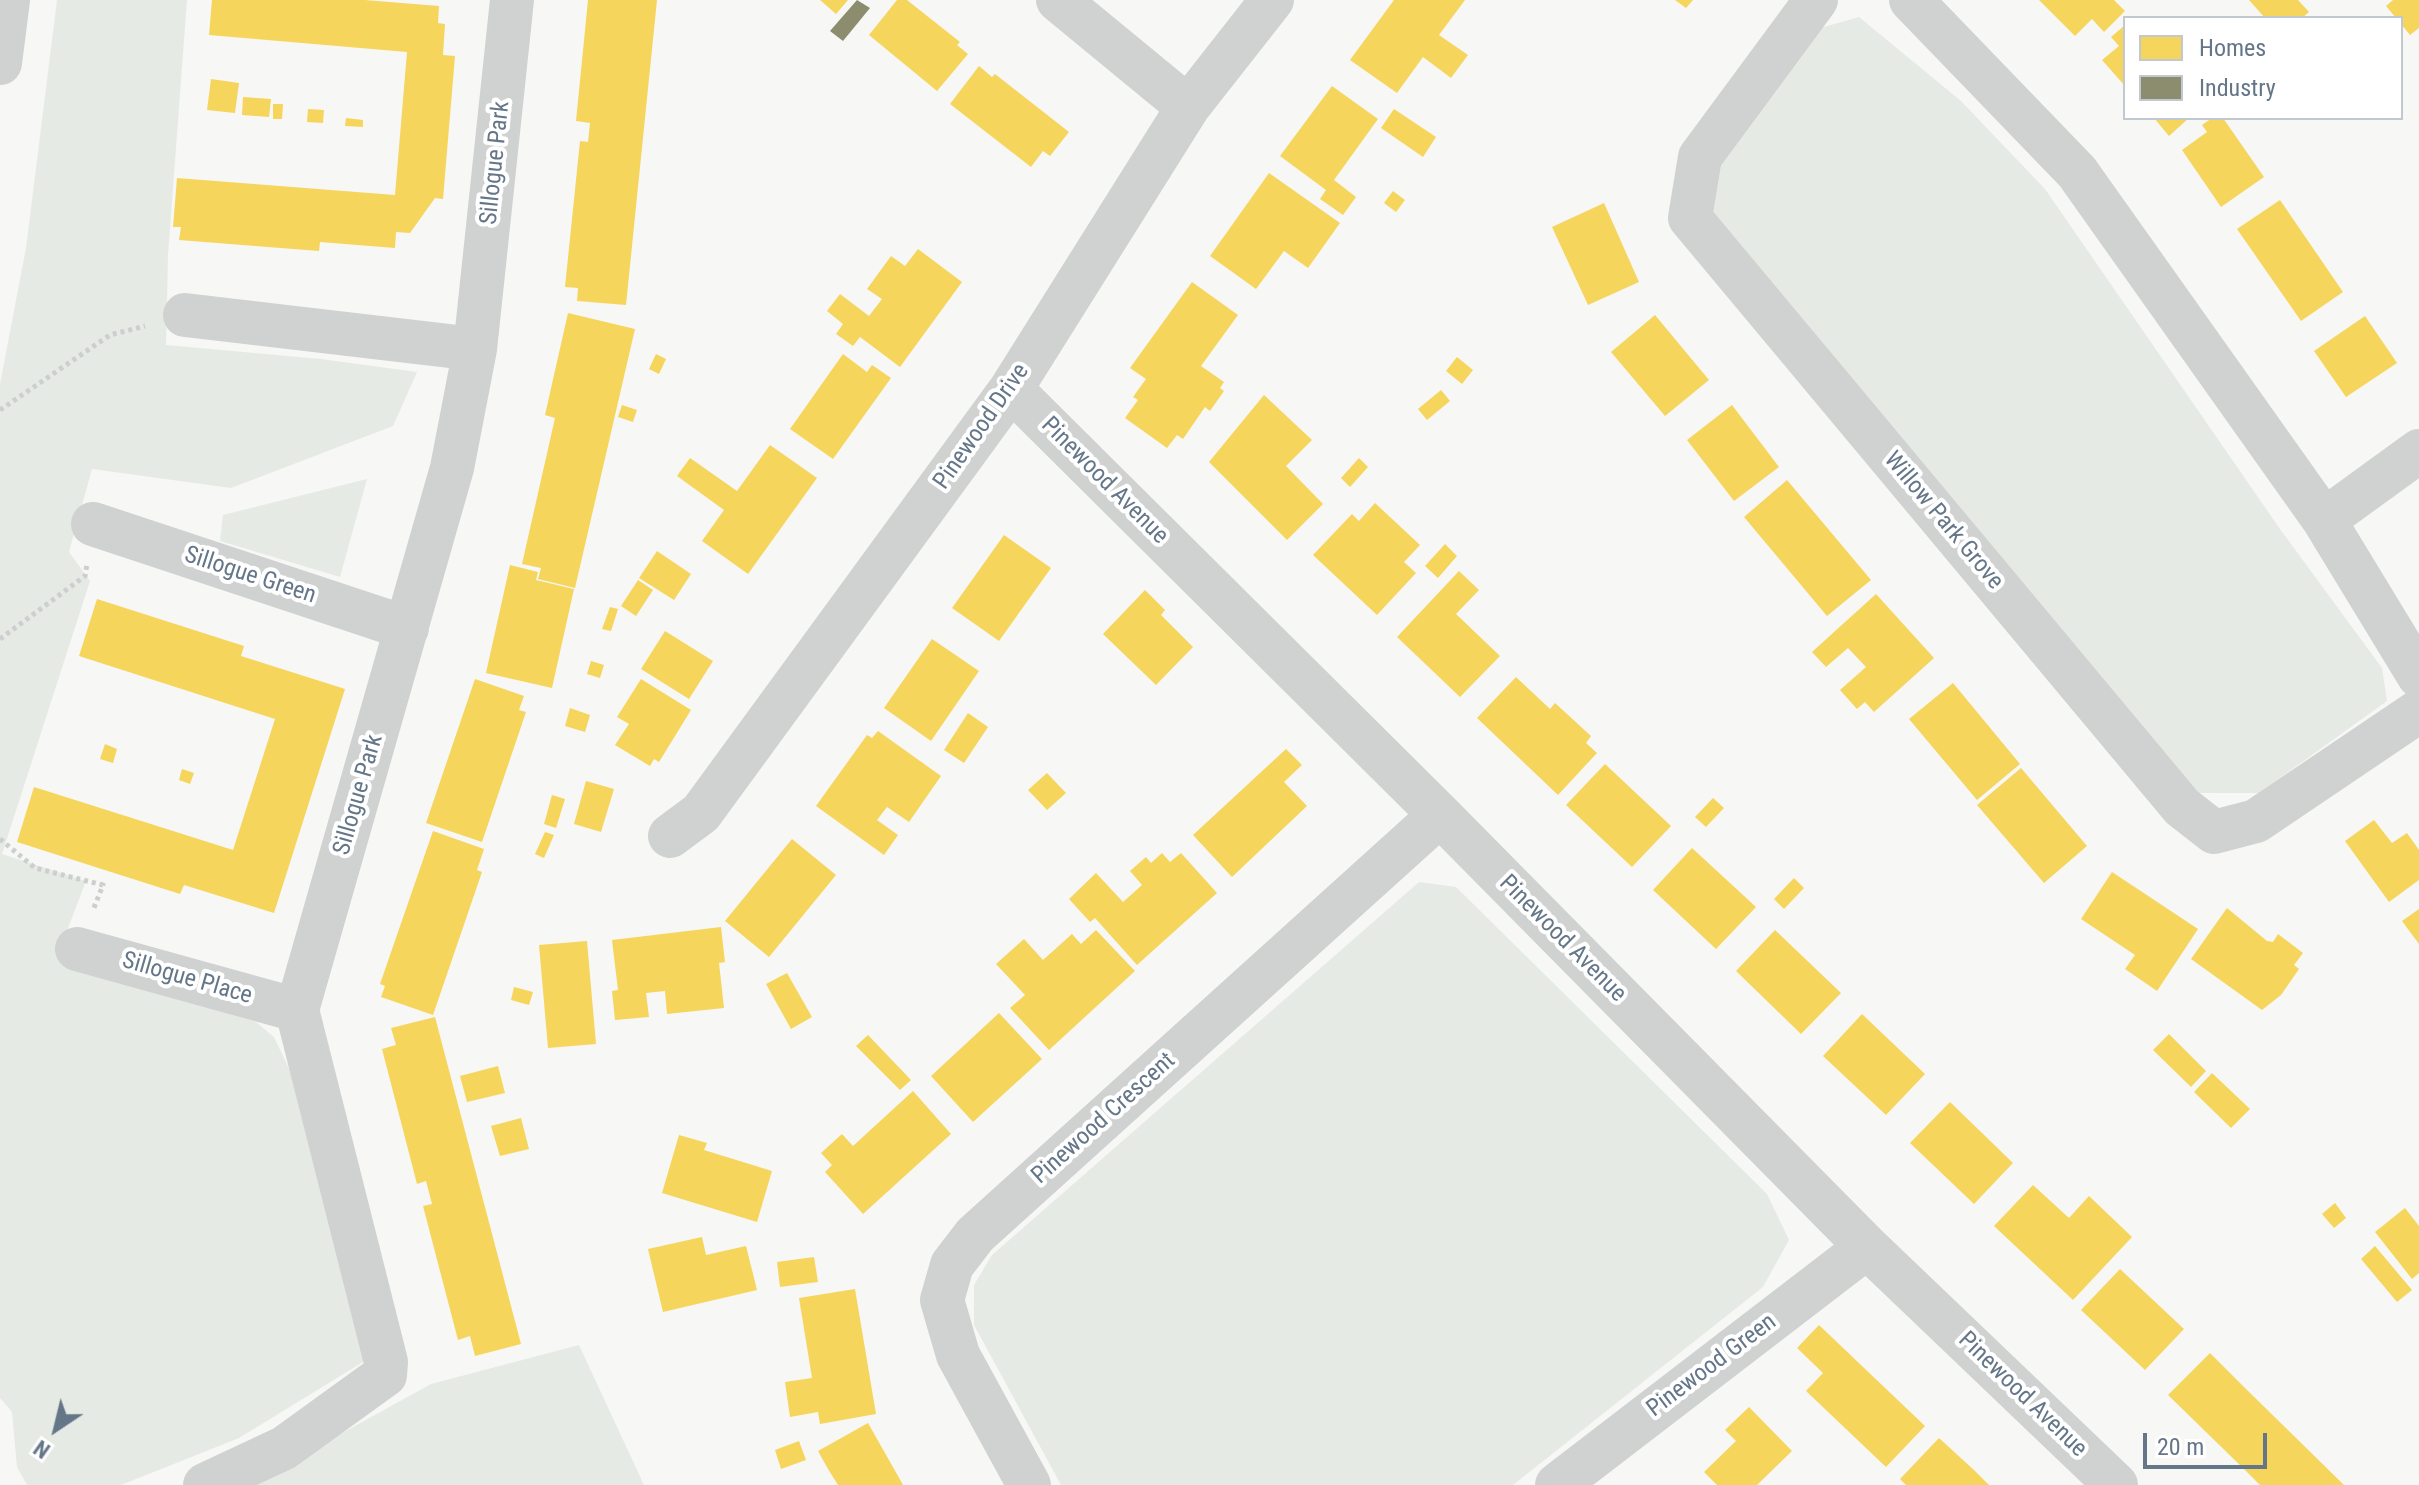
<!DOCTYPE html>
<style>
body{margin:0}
#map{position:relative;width:2419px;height:1485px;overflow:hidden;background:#f7f7f6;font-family:"Roboto Condensed",sans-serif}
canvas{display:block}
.legend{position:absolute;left:2123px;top:16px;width:280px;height:104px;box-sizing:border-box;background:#fff;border:2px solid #c1c8cf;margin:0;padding:10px 14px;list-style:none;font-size:24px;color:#647688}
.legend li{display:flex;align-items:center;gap:16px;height:40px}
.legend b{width:40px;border:2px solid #c1c8cf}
.north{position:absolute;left:16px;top:1389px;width:80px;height:80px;-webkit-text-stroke:6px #fff;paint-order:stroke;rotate:215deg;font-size:22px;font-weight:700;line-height:32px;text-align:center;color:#647688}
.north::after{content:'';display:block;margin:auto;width:28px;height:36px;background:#647688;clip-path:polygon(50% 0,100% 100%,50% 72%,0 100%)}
.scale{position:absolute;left:2143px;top:1433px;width:124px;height:36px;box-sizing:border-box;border:4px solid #647688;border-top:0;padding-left:10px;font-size:24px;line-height:28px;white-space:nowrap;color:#647688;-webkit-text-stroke:6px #fff;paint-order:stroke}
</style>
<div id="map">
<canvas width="2419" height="1485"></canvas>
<ul class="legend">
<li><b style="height:22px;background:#f6d55c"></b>Homes</li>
<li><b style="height:22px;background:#8c8c6e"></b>Industry</li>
</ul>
<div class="north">N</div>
<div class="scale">20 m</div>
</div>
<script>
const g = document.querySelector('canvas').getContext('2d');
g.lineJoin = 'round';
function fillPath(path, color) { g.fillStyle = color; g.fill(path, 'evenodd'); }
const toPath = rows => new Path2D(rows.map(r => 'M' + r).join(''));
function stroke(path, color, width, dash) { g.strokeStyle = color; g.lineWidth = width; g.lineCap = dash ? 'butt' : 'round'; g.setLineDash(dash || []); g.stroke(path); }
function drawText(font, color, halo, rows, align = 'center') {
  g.font = font + ' "Roboto Condensed",sans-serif'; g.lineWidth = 8; g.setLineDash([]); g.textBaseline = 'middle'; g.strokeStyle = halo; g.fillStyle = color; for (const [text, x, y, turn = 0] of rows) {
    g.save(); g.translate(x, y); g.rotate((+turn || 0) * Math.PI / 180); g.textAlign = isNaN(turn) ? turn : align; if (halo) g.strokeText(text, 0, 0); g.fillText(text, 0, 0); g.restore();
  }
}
const green = toPath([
 [57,0,187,0,168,255,166,345,321,359,417,372,393,426,231,488,92,469,69,552,90,581,2,854,86,881,57,957,256,1022,274,1037,293,1077,368,1359,239,1438,121,1485,27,1485,17,1467,12,1412,0,1398,0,384,26,248],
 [1859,17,1961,101,2045,189,2280,529,2382,668,2387,701,2259,793,2197,793,1713,217,1714,156,1817,29],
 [367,479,340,577,220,541,223,515],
 [1419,882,1456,887,1767,1194,1789,1240,1763,1287,1513,1485,1061,1485,974,1325,974,1285,992,1255],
 [579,1345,644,1485,248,1485,431,1384]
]);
const homes = toPath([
 [212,0,365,0,439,6,438,23,445,24,443,55,455,56,443,199,435,198,410,233,396,232,395,248,320,242,319,251,179,240,181,227,173,227,177,178,395,195,407,52,209,35],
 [588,0,657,0,626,305,577,301,578,288,565,287,580,141,588,142,590,123,576,121],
 [820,0,848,0,836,14],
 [897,0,907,0,960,42,957,45,968,54,937,91,869,35],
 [1394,0,1465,0,1439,35,1468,55,1451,78,1423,57,1397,93,1350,60],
 [1675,0,1693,0,1686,8],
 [2039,0,2114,0,2125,11,2104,32,2092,19,2075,36],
 [2249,0,2298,0,2309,12,2302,18,2265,18],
 [2393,0,2419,0,2419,28,2410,35,2401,24,2401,18,2396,18,2386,6],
 [2125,25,2125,86,2102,60,2119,46,2111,37],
 [979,66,992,77,995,74,1069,132,1050,156,1043,151,1031,167,950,104],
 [211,79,239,83,235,113,207,110],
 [1332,86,1378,119,1334,180,1356,197,1343,215,1320,199,1326,190,1280,156],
 [243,97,271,99,269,117,242,115],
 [273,104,283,104,282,119,273,119],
 [308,109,324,110,323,123,307,122],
 [1394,109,1436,137,1423,157,1381,128],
 [346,118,363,120,363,127,345,126],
 [2154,118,2189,118,2169,136],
 [2212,118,2223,118,2264,177,2221,207,2182,150,2207,132,2202,125],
 [1269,173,1340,223,1308,268,1284,251,1256,289,1210,256],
 [1393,191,1405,200,1396,212,1384,203],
 [2280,200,2343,292,2301,321,2237,229],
 [1604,203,1639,282,1588,305,1552,227],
 [918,249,962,282,900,367,860,337,853,346,836,334,843,324,827,311,840,294,869,316,882,299,867,289,891,256,905,266],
 [1192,282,1238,315,1201,366,1224,382,1220,388,1224,391,1210,411,1205,407,1183,439,1177,435,1167,448,1125,418,1138,400,1133,397,1146,379,1130,368],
 [568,313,635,329,575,588,538,579,541,568,522,564,555,418,545,415],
 [1655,315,1709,380,1665,416,1611,352],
 [2365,316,2397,363,2346,397,2314,351],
 [656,354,666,359,659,374,649,369],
 [843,354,867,372,872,365,891,378,833,459,790,429],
 [1457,357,1473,370,1462,384,1446,371],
 [1441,390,1450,401,1427,420,1418,409],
 [1264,395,1312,440,1286,466,1323,504,1287,540,1209,462],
 [622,405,637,410,633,422,618,417],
 [1732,405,1779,467,1734,501,1687,440],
 [770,445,817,478,748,574,702,541,724,510,677,476,690,458,737,491],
 [1359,458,1368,467,1350,487,1341,478],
 [1787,480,1871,580,1827,616,1744,517],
 [1375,503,1420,545,1404,562,1416,573,1377,615,1313,555,1352,514,1359,521],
 [1004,535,1051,568,999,641,952,608],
 [1445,544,1457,556,1438,578,1425,566],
 [657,551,691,574,674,600,639,578],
 [510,565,538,572,536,580,574,589,552,688,486,673],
 [1459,571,1479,590,1456,614,1500,656,1460,697,1397,637],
 [638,580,653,590,636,616,621,606],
 [1145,590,1165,610,1161,615,1193,647,1156,685,1103,634],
 [1876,594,1934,658,1874,712,1865,702,1857,709,1840,690,1866,667,1848,648,1826,667,1812,652],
 [97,599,244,646,241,656,345,689,274,913,184,885,180,894,17,842,34,787,233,850,275,719,79,656],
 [610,607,618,609,611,631,602,629],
 [665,631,713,661,689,699,641,669],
 [932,639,979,671,931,741,884,708],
 [591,661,604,665,600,678,587,674],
 [1516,677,1550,709,1555,703,1591,736,1586,743,1597,753,1558,795,1477,718],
 [475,679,524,696,519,710,526,712,482,842,426,823],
 [641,679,691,710,659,762,654,759,650,766,615,745,629,724,617,717],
 [1953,683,2020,764,1977,800,1909,719],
 [570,708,590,715,585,732,565,726],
 [968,713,988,727,964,763,944,750],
 [878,731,941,776,909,822,887,807,877,820,898,835,884,855,816,806,867,735,872,738],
 [105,744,117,749,113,763,100,759],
 [1286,749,1302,765,1284,782,1307,806,1232,877,1193,835],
 [1605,764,1671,826,1632,867,1566,805],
 [2021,768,2087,846,2044,883,1977,805],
 [182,769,194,773,190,784,179,780],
 [1047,773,1066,793,1047,810,1028,790],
 [586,781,614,789,601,832,574,824],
 [552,795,565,799,556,828,544,824],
 [1713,798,1724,808,1706,827,1695,817],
 [2374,820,2392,843,2407,833,2419,850,2419,880,2389,902,2345,841],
 [433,831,484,849,477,870,482,872,433,1015,381,997,385,986,380,984],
 [545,832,554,835,544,858,535,854],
 [792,839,836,875,769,957,725,921],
 [1692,848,1756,907,1716,949,1653,890],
 [1162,853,1170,862,1181,853,1217,893,1137,965,1095,918,1090,922,1069,899,1096,873,1123,902,1142,885,1130,871,1146,857,1151,863],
 [2112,872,2198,929,2157,991,2125,969,2135,955,2081,919],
 [1794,878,1804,888,1784,909,1774,899],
 [2227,908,2267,941,2273,942,2278,934,2303,953,2294,965,2299,969,2281,995,2262,1010,2191,959],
 [2419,909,2419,944,2402,921],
 [721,927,725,962,719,963,724,1008,667,1014,665,991,646,993,649,1017,615,1020,612,991,618,990,612,940],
 [1096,930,1135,971,1049,1050,1010,1008,1025,995,996,964,1024,939,1043,960,1072,934,1081,944],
 [1775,930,1841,993,1801,1034,1736,971],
 [587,941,596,1044,548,1048,539,945],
 [787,973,812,1017,791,1029,766,984],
 [514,987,533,992,529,1005,511,1000],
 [999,1013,1042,1059,973,1122,931,1076],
 [1862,1014,1925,1074,1886,1115,1823,1056],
 [435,1017,521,1344,475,1356,470,1336,458,1340,423,1206,432,1204,426,1181,417,1184,382,1049,396,1045,391,1028],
 [2169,1034,2206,1071,2191,1087,2153,1050],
 [868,1035,911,1080,900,1090,856,1046],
 [498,1066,505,1093,467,1102,460,1076],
 [2212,1073,2250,1109,2231,1128,2194,1092],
 [913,1091,951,1134,863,1214,825,1172,832,1165,821,1153,842,1134,853,1146],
 [1950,1102,2013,1163,1974,1204,1910,1143],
 [521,1118,529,1149,500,1156,491,1126],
 [679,1135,707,1143,704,1150,772,1171,757,1222,662,1193],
 [2033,1185,2069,1218,2089,1196,2132,1237,2073,1300,1994,1226],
 [2335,1203,2346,1218,2334,1228,2322,1214],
 [2405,1208,2419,1226,2419,1273,2412,1279,2375,1232],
 [702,1237,706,1255,746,1246,757,1290,663,1312,648,1249],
 [2375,1246,2412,1290,2397,1302,2361,1259],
 [814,1257,818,1282,780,1287,777,1262],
 [2120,1269,2184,1329,2145,1370,2081,1310],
 [855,1289,876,1414,820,1424,818,1412,790,1417,785,1382,812,1378,799,1298],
 [1819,1325,1925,1426,1886,1467,1806,1391,1823,1373,1797,1348],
 [2210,1353,2243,1386,2344,1485,2260,1485,2245,1470,2168,1395],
 [1749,1407,1792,1451,1757,1485,1717,1485,1704,1472,1736,1441,1725,1430],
 [868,1423,898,1476,903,1485,838,1485,828,1469,818,1451],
 [1939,1438,1975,1471,1989,1485,1906,1485,1900,1479],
 [799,1441,806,1460,781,1469,775,1450]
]);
const industry = toPath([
 [857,0,870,8,843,41,830,31]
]);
const path = toPath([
 [0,410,110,335,145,326],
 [0,639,85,576,87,564],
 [0,839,35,868,103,885,93,910]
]);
const minor = toPath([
 [1058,0,1188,107],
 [1816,0,1700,157,1690,218,2182,807,2214,832,2256,821,2419,711],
 [1911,0,2077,172,2324,520,2419,676],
 [0,63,8,0],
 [185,315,475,349],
 [1011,389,1440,815,1867,1247,2116,1485],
 [2324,520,2419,451],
 [93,524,407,628],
 [670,836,701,813,1011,389,1188,107,1272,0],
 [77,949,297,1010],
 [205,1485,284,1448,385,1375,386,1362,297,1010,452,468,475,349,512,0],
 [1029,1485,958,1355,942,1300,952,1265,975,1235,1440,815],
 [1557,1485,1867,1247]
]);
const streetNames = [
 ["Sillogue Park",496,163,-84],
 ["Pinewood Drive",982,427,-55],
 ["Pinewood Avenue",1104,481,45],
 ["Willow Park Grove",1943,521,50],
 ["Sillogue Green",250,576,18],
 ["Sillogue Park",359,795,-74],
 ["Pinewood Avenue",1562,939,45],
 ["Sillogue Place",187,979,16],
 ["Pinewood Crescent",1104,1119,-42],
 ["Pinewood Green",1712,1366,-37],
 ["Pinewood Avenue",2022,1395,44]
];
fillPath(green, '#e6eae4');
fillPath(homes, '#f6d55c');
fillPath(industry, '#8c8c6e');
stroke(path, '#cccecf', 5, [4, 4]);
stroke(minor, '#d0d2d2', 44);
drawText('24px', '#647688', '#fff', streetNames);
</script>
